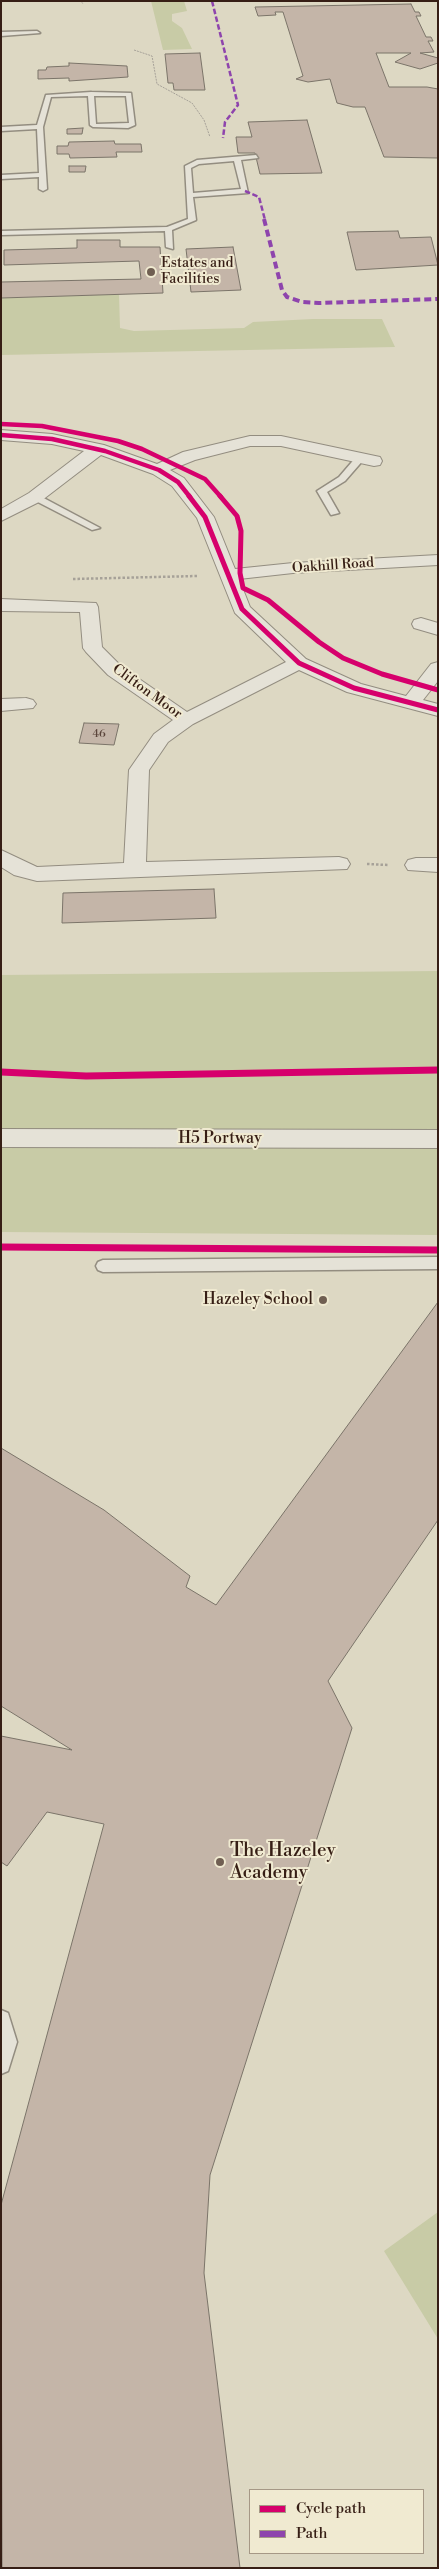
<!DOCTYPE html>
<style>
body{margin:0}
#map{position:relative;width:439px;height:2569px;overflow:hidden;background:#ddd8c3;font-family:"Libre Bodoni",serif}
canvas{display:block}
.frame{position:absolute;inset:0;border:2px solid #361e15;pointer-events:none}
.legend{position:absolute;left:249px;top:2489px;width:175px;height:65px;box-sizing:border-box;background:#f0ead1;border:1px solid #a69886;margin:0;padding:6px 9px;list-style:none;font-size:15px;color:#361e15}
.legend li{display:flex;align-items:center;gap:10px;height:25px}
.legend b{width:25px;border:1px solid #a69886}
</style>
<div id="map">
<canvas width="439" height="2569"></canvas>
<div class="frame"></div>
<ul class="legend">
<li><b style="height:6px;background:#d6006c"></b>Cycle path</li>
<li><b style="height:6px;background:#8e44ad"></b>Path</li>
</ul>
</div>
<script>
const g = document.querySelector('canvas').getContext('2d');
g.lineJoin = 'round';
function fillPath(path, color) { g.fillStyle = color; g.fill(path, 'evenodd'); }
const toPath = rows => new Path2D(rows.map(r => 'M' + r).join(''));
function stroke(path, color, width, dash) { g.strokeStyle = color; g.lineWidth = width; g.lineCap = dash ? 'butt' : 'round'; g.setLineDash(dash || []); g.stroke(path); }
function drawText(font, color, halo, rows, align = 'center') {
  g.font = font + ' "Libre Bodoni",serif'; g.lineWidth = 4; g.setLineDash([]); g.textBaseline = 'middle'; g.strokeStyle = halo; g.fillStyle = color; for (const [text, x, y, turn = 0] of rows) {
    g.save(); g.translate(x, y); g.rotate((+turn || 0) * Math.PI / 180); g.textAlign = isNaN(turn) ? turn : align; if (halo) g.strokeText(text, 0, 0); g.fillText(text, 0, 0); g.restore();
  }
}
const green = toPath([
 [151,1,184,1,187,11,172,14,172,21,182,28,192,49,163,50],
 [119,294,120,328,134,331,244,328,253,322,313,319,382,319,395,347,1,355,1,298],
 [438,971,438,1235,1,1232,1,975],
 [438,2212,438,2339,384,2251]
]);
const building = toPath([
 [411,4,415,12,419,12,421,16,416,16,426,37,431,37,433,41,428,41,434,52,420,53,438,58,438,63,420,69,395,62,411,53,376,53,389,87,427,87,438,89,438,158,384,157,365,107,353,107,337,103,330,79,308,82,296,79,303,76,283,12,275,12,276,15,258,16,255,7,411,4],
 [200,53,205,90,174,90,173,83,168,83,165,54,200,53],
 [69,63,127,66,128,77,69,81,69,78,38,79,38,70,46,70,47,67,69,66,69,63],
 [307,120,322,173,260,174,255,153,238,153,236,137,252,137,248,122,307,120],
 [83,128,82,134,67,134,67,129,83,128],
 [114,141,115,144,141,144,142,152,116,152,117,157,70,158,69,154,57,154,57,146,68,146,69,142,114,141],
 [69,166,86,166,85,172,69,172,69,166],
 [398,231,400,238,431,237,438,265,356,270,347,232,398,231],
 [77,240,120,240,120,247,160,247,163,293,1,298,1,282,141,279,139,261,4,265,4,250,77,248,77,240],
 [233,247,241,290,191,292,186,249,233,247],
 [84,723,119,724,114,745,79,743,84,723],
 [214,889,216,918,62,923,63,893,214,889],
 [438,1302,438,1520,328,1681,352,1728,210,2175,204,2273,240,2568,2,2568,1,2205,104,1824,47,1812,7,1866,1,1862,1,1736,72,1750,1,1706,1,1448,104,1510,190,1576,186,1587,216,1605,438,1302]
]);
const pathFar1 = toPath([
 [81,1,83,4],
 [134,50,152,56,157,84,192,103,204,120,210,137]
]);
const path = toPath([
 [73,579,197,576],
 [367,864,388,865]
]);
const service = toPath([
 [1,32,37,31,40,33,1,36,1,32],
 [91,92,131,93,135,125,128,128,93,127,90,125,88,96,51,97,43,127,47,189,43,191,39,189,39,177,1,179,1,175,39,173,37,129,1,131,1,127,37,125,46,95,91,92],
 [94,96,126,96,129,123,96,124,94,96],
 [256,155,258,158,241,160,248,193,193,197,196,220,172,230,173,249,166,247,165,231,1,235,1,231,167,227,188,219,185,166,197,160,256,155],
 [234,161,241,189,193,193,191,168,199,164,234,161],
 [357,456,365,458,345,481,327,492,339,513,331,515,317,491,339,477,357,456],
 [32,495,38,495,100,528,92,530,32,499,32,495],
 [438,1257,438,1269,103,1272,98,1270,96,1266,98,1262,103,1260,438,1257],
 [1,2010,8,2013,17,2042,8,2071,1,2074,1,2010]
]);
const minor = toPath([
 [1,430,52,434,104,445,157,464,183,452,250,436,281,436,380,457,382,461,380,465,374,466,281,446,250,446,195,460,170,470,184,478,214,517,235,569,293,563,438,555,438,565,293,573,239,579,250,607,306,659,361,684,406,696,431,664,438,662,438,681,423,700,438,704,438,716,347,692,299,670,193,724,168,742,149,770,146,862,339,857,347,859,350,864,347,869,37,881,14,875,1,867,1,850,37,867,124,863,129,770,154,734,173,720,108,675,86,652,83,648,80,612,1,611,1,599,96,603,98,607,102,647,122,667,187,712,286,662,235,613,197,518,172,486,153,474,101,455,41,501,1,521,1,509,29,493,84,451,52,444,1,440,1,430],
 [421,618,438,623,438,635,414,628,412,624,414,620,421,618],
 [26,698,33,700,36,704,33,708,1,711,1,699,26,698],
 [416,858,438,858,438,872,408,870,405,865,408,860,416,858],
 [1,1129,438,1130,438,1148,1,1147,1,1129]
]);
const quietFar1 = toPath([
 [212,1,238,105,225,122,223,138],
 [245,191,259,197,265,220]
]);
const quiet = toPath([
 [264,219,282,290,287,297,302,302,319,303,438,299]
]);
const cyclewayFar2 = toPath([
 [1,424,42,426,118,441,142,449,205,479,221,497],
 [1,435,52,439,105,451,159,470,178,482,190,497]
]);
const cyclewayFar1 = toPath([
 [189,496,205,517,242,609,299,663,354,688,438,710],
 [220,496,237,516,241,531,240,573,243,588,268,600,319,642,343,658,382,674,438,690]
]);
const cycleway = toPath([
 [1,1072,86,1076,438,1070],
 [1,1247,438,1250]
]);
const markers = [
 [151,272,5,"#705f52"],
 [323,1300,5,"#705f52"],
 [220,1862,5,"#705f52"]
];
const farNumbernames = [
 ["46",99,734]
];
const farPoinames = [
 ["Estates and",161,264],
 ["Facilities",161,280]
];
const farStreetnames = [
 ["Oakhill Road",333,566,-4],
 ["Clifton Moor",147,692,36]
];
const streetNames = [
 ["H5 Portway",220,1139]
];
const poiNames = [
 ["Hazeley School",313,1300]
];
const nearPoinames = [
 ["The Hazeley",230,1851],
 ["Academy",230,1873]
];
fillPath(green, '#c8cba6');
fillPath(building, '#c4b5a8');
stroke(building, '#7b7469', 1);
stroke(service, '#938d80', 3);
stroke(minor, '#938d80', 2);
stroke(pathFar1, '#a6a198', 1, [2, 1]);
stroke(path, '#a6a198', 2.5, [2.5, 2]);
fillPath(service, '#e5e2d7');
fillPath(minor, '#e5e2d7');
stroke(quietFar1, '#8e44ad', 2.5, [5.5, 2.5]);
stroke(quiet, '#8e44ad', 4, [7, 4]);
stroke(cyclewayFar2, '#d6006c', 4.5);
stroke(cyclewayFar1, '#d6006c', 5);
stroke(cycleway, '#d6006c', 7);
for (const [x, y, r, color] of markers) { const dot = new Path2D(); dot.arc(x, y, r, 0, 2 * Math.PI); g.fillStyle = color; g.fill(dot); stroke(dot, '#f0ead1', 2); }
drawText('11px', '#5a443a', null, farNumbernames);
drawText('14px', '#361e15', '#f0ead1', farPoinames, 'left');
drawText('14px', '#361e15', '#f0ead1', farStreetnames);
drawText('16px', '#361e15', '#f0ead1', streetNames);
drawText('16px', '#361e15', '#f0ead1', poiNames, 'right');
drawText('19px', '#361e15', '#f0ead1', nearPoinames, 'left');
</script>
